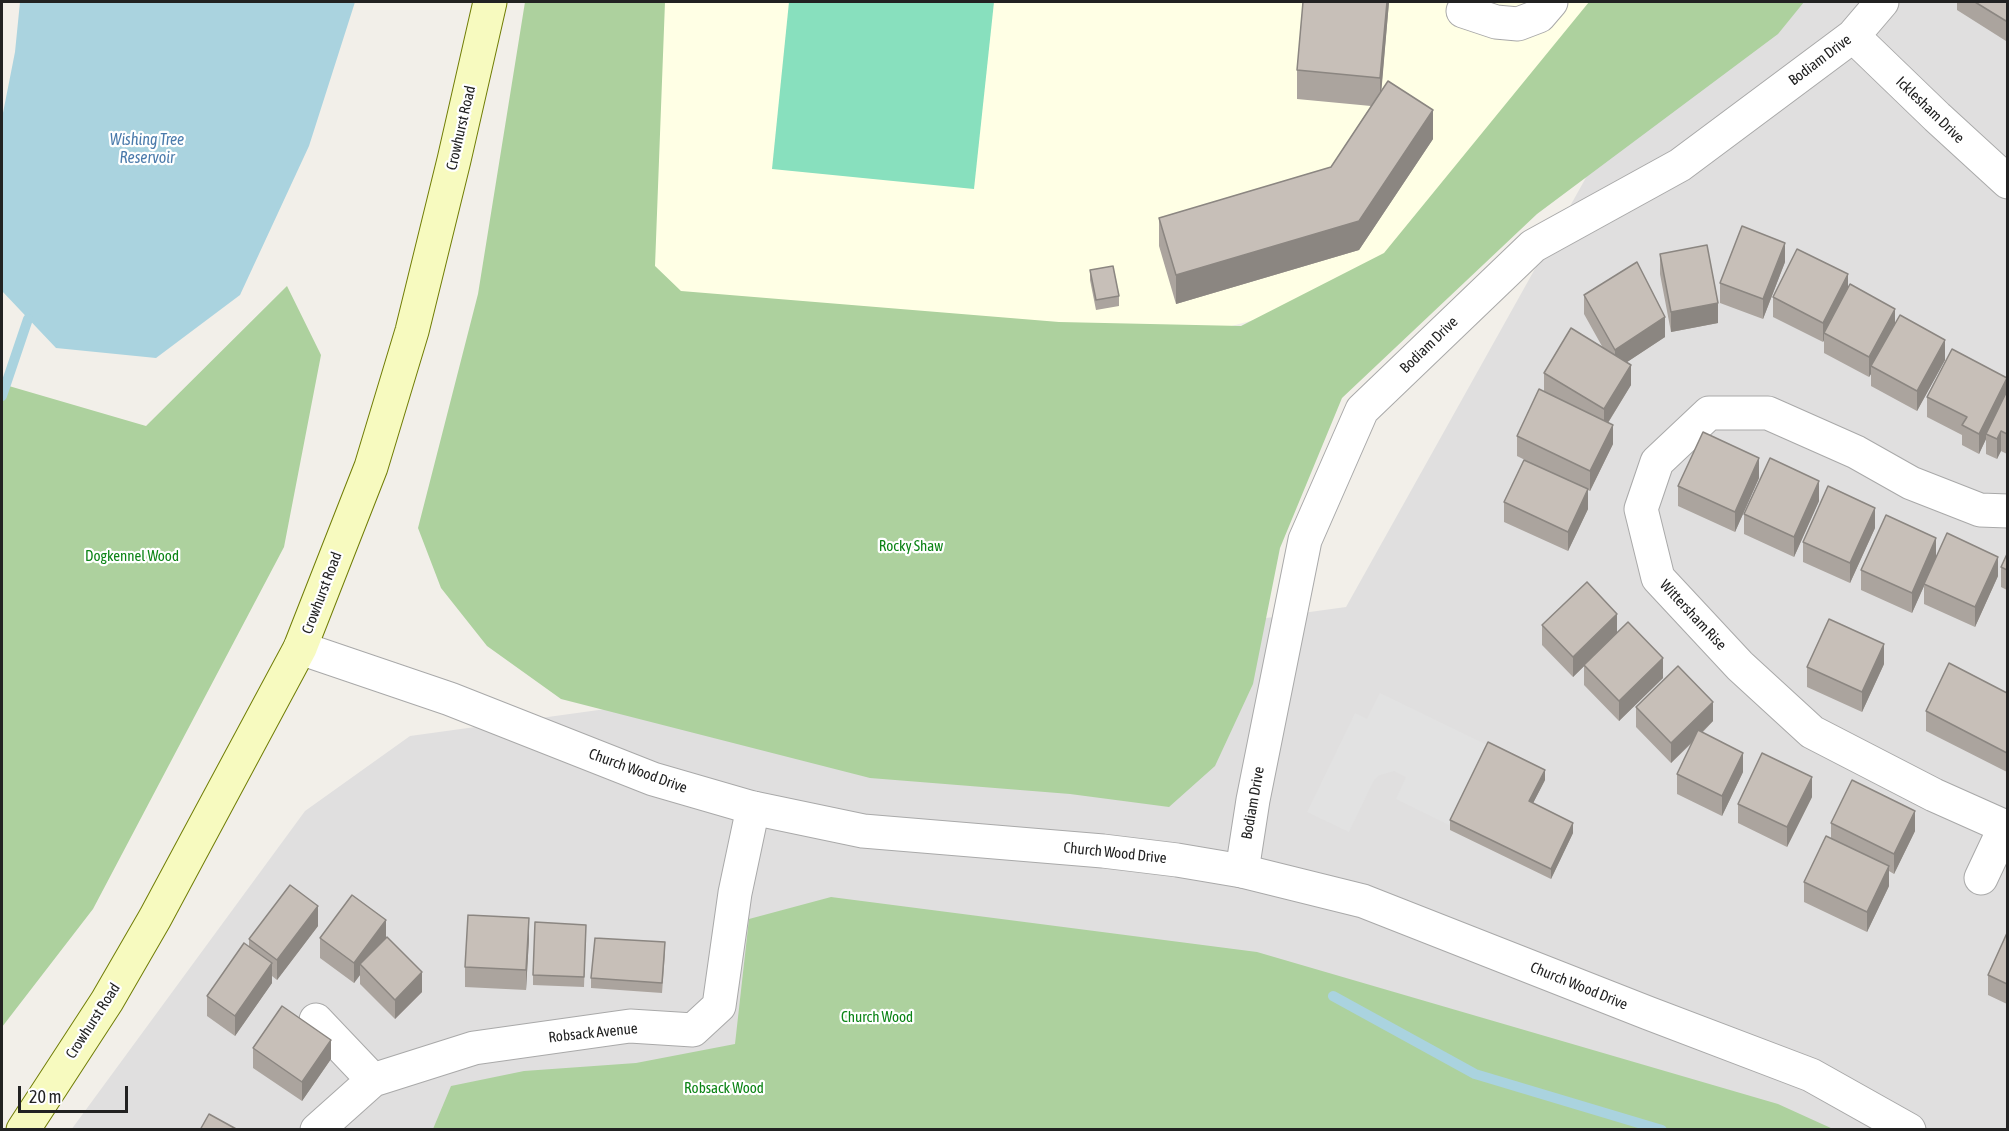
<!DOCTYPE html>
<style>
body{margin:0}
#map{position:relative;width:2009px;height:1131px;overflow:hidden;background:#f2efe9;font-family:"Asap Condensed",sans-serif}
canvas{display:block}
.frame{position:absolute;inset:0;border:3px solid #222;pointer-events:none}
.scale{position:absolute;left:18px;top:1086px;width:110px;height:27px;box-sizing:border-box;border:3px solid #222;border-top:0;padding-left:8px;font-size:18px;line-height:21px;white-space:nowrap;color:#222;-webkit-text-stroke:4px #fff;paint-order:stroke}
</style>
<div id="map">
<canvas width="2009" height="1131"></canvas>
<div class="frame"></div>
<div class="scale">20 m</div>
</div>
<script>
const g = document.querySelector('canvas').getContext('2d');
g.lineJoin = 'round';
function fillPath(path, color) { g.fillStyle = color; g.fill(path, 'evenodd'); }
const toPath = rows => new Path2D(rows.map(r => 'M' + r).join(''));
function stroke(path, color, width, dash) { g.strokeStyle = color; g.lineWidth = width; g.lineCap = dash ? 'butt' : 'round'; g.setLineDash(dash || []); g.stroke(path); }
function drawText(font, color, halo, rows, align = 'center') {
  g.font = font + ' "Asap Condensed",sans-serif'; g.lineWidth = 4.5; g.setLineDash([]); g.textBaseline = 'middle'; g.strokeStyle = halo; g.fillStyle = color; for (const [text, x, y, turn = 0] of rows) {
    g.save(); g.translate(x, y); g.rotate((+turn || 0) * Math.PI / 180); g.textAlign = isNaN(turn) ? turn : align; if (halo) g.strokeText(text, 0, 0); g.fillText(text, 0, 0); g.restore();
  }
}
const residential = toPath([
 [1692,2,2007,2,2007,1129,71,1130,305,811,410,736,1346,607,1631,97]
]);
const education = toPath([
 [645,2,1641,2,1356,293,1069,369,643,307]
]);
const forest = toPath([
 [525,2,665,2,655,266,681,291,1059,322,1241,326,1384,253,1589,2,1804,2,1778,34,1537,214,1342,398,1280,548,1253,684,1215,766,1169,807,1070,794,870,778,561,699,487,646,441,588,418,528,478,294],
 [287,286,321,355,284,547,93,909,2,1027,2,384,146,426],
 [831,897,1257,952,1778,1104,1833,1129,433,1129,451,1086,524,1071,636,1063,735,1044,749,919]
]);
const pitch = toPath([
 [789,2,994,2,974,189,772,169]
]);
const parking = toPath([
 [1380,693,1487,745,1449,825,1396,799,1406,777,1394,771,1380,775,1374,780,1349,832,1307,812,1355,713,1367,719]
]);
const water = toPath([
 [20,2,355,2,309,146,240,295,156,358,56,348,2,291,2,118,15,52]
]);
const stream = toPath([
 [2,396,28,319],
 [1333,996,1475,1074,1662,1130]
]);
const minor = toPath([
 [1463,11,1496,22,1518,24,1539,16,1551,2],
 [1853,36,1937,117,2008,182],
 [2008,511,1980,510,1911,483,1856,452,1768,413,1709,413,1657,462,1641,509,1658,578,1740,666,1812,732,1934,795,2008,828],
 [1242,871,1253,800,1305,540,1362,410,1533,246,1680,165,1853,36,1882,2],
 [1981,878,2005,827],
 [316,1020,373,1080],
 [317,1130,373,1080,474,1048,630,1026,693,1030,719,1006,735,893,753,808]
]);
const tertiary = toPath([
 [300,648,450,699,653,779,753,808,863,831,1103,851,1177,860,1242,871,1363,901,1648,1013,1811,1075,1909,1130]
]);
const secondary = toPath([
 [23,1130,107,1001,155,918,300,648,371,467,412,331,454,160,490,2]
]);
const wall = toPath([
 [1303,2,1389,2,1381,91,1433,139,1359,250,1176,304,1159,246,1159,218,1331,167,1371,106,1297,99,1297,70],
 [1957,2,2007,2,2006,41,1957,10],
 [1660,254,1718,323,1671,332,1660,274],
 [1785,262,1763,319,1720,303,1720,283],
 [1090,270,1119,296,1119,306,1096,310,1090,280],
 [1848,288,1945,360,1917,411,1871,386,1871,374,1869,377,1824,353,1824,340,1823,342,1773,317,1773,297],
 [1584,295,1665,337,1627,362,1631,385,1608,423,1613,444,1590,491,1588,490,1588,509,1568,551,1504,522,1504,502,1539,467,1517,456,1517,436,1544,391,1544,373,1603,348,1584,314],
 [2007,378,2007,454,2001,451,1997,459,1986,454,1986,439,1979,454,1962,445,1962,435,1927,417,1927,397],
 [1759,478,1735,532,1678,506,1678,486],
 [1819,501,1794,557,1744,534,1744,514],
 [1875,528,1850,583,1803,562,1803,542],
 [2007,554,2007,590,2001,587,2001,567],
 [1936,556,1998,576,1975,627,1924,604,1924,586,1912,613,1861,590,1861,570],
 [1542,625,1617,633,1663,678,1619,721,1584,685,1584,666,1573,677,1542,645],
 [1884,664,1862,712,1807,687,1807,667],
 [2007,693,2007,772,1926,731,1926,711],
 [1636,707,1713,721,1702,733,1743,772,1722,816,1677,794,1677,774,1693,742,1671,763,1636,727],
 [1545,780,1533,803,1573,833,1551,879,1450,830,1450,820],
 [1812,797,1787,847,1738,823,1738,804],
 [1831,823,1915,831,1894,874,1889,871,1889,886,1867,932,1804,902,1804,882,1831,838],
 [586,925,584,987,533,985,533,975],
 [318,926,277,980,272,976,272,983,235,1036,207,1016,207,996,249,947,249,939],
 [2007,933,2007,1004,1988,995,1988,975],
 [320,938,386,938,422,992,395,1019,360,984,360,975,354,983,320,958],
 [529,938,526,990,465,987,465,967],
 [665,953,662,993,591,988,591,978],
 [253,1048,331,1059,302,1101,253,1068]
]);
const shadedWall = toPath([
 [1387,2,1389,2,1380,107,1380,78],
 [2007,19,2007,38,2006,41,2006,21],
 [1433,110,1433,139,1359,250,1176,304,1176,275],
 [1785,243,1785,262,1763,319,1763,299],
 [1848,274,1848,294,1824,333,1824,340,1823,342,1823,323],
 [1718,303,1718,323,1671,332,1671,312],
 [1895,309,1895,329,1871,366,1871,374,1869,377,1869,357],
 [1665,317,1665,337,1615,370,1615,350],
 [1945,340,1945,360,1917,411,1917,391],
 [1631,365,1631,385,1604,429,1604,409],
 [2007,378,2007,398,1986,434,1986,439,1979,454,1979,434],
 [1613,425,1613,444,1590,491,1590,471],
 [2001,431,2001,451,1997,459,1997,439],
 [1759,458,1759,478,1735,532,1735,512],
 [1819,481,1819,501,1794,557,1794,537],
 [1588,489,1588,509,1568,551,1568,532],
 [1875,508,1875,528,1850,583,1850,563],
 [1936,538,1936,558,1924,584,1924,586,1912,613,1912,593],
 [1998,557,1998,576,1975,627,1975,607],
 [1617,614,1617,634,1573,677,1573,657],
 [1884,644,1884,664,1862,712,1862,692],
 [1663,658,1663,678,1619,721,1619,701],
 [1713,702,1713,721,1671,763,1671,743],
 [1743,753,1743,772,1722,816,1722,796],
 [1545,770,1545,780,1529,811,1529,801],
 [1812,777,1812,797,1787,847,1787,827],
 [1915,811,1915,831,1894,874,1894,854],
 [1573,823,1573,833,1551,879,1551,869],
 [1889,866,1889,886,1867,932,1867,912],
 [318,906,318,926,277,980,277,960],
 [529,918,529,938,526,990,526,970],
 [386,920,386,940,360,964,360,975,354,983,354,963],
 [272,963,272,983,235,1036,235,1016],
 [422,972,422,992,395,1019,395,1000],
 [331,1040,331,1059,302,1101,302,1082]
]);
const building = toPath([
 [1303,2,1387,2,1380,78,1297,70,1303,2],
 [1975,2,2007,2,2007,19,2006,21,1975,2],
 [1388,81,1433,110,1359,221,1176,275,1159,218,1331,167,1388,81],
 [1742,226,1785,243,1763,299,1720,283,1742,226],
 [1707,245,1718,303,1671,312,1660,254,1707,245],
 [1797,249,1848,274,1823,323,1773,297,1797,249],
 [1637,262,1665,317,1615,350,1584,295,1637,262],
 [1113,266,1119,296,1096,300,1090,270,1113,266],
 [1850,284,1895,309,1869,357,1824,333,1850,284],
 [1900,315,1945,340,1917,391,1871,366,1900,315],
 [1571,328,1631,365,1604,409,1544,373,1571,328],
 [1952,349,2007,378,1979,434,1962,425,1967,417,1927,397,1952,349],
 [1539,389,1613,425,1590,471,1517,436,1539,389],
 [2007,391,2007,434,2001,431,1997,439,1986,434,2007,391],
 [1703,432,1759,458,1735,512,1678,486,1703,432],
 [1770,458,1819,481,1794,537,1744,514,1770,458],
 [1524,460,1588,489,1568,532,1504,502,1524,460],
 [1828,486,1875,508,1850,563,1803,542,1828,486],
 [1886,515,1936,538,1912,593,1861,570,1886,515],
 [1947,533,1998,557,1975,607,1924,584,1947,533],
 [2007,554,2007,570,2001,567,2007,554],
 [1587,582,1617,614,1573,657,1542,625,1587,582],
 [1829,619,1884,644,1862,692,1807,667,1829,619],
 [1628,622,1663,658,1619,701,1584,665,1628,622],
 [1949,663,2007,693,2007,753,1926,711,1949,663],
 [1678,666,1713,702,1671,743,1636,707,1678,666],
 [1698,730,1743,753,1722,796,1677,774,1698,730],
 [1488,742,1545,770,1529,801,1573,823,1551,869,1450,820,1488,742],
 [1762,753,1812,777,1787,827,1738,804,1762,753],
 [1852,780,1915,811,1894,854,1831,823,1852,780],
 [1826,836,1889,866,1867,912,1804,882,1826,836],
 [290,885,318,906,277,960,249,939,290,885],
 [352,895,386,920,354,963,320,938,352,895],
 [468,915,529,918,526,970,465,967,468,915],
 [535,922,586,925,584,977,533,975,535,922],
 [2007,933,2007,984,1988,975,2007,933],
 [387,937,422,972,395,1000,360,964,387,937],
 [595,938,665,942,662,983,591,978,595,938],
 [244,943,272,963,235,1016,207,996,244,943],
 [282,1006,331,1040,302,1082,253,1048,282,1006],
 [209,1114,238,1130,200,1130,209,1114]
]);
const streetNames = [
 ["Bodiam Drive",1820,60,-37],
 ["Icklesham Drive",1930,110,44],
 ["Crowhurst Road",461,128,-77],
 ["Bodiam Drive",1429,345,-44],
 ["Crowhurst Road",322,593,-69],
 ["Wittersham Rise",1693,615,47],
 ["Church Wood Drive",638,771,20],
 ["Bodiam Drive",1253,803,-80],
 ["Church Wood Drive",1115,853,6],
 ["Church Wood Drive",1579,986,22],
 ["Crowhurst Road",93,1021,-57],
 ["Robsack Avenue",593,1033,-6]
];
const parkNames = [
 ["Rocky Shaw",911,546],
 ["Dogkennel Wood",132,556],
 ["Church Wood",877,1017],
 ["Robsack Wood",724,1088]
];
const waterNames = [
 ["Wishing Tree",147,140],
 ["Reservoir",147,158]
];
fillPath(residential, '#e0dfdf');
fillPath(education, '#ffffe5');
fillPath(forest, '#add19e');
fillPath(pitch, '#88e0be');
fillPath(parking, '#e2e2e2');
fillPath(water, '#aad3df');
stroke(stream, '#aad3df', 10);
stroke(minor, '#a9a9a9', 35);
stroke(tertiary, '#a9a9a9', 35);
stroke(secondary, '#707d05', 35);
stroke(minor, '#fff', 33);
stroke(tertiary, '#fff', 33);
stroke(secondary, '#f7fabf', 33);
fillPath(wall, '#aba49e');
fillPath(shadedWall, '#8b8681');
fillPath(building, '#c7bfb8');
stroke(building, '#8b8681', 1.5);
drawText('15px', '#222', '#fff', streetNames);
drawText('15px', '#0c8416', '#fff', parkNames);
drawText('italic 16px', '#4a7aab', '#fff', waterNames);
</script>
